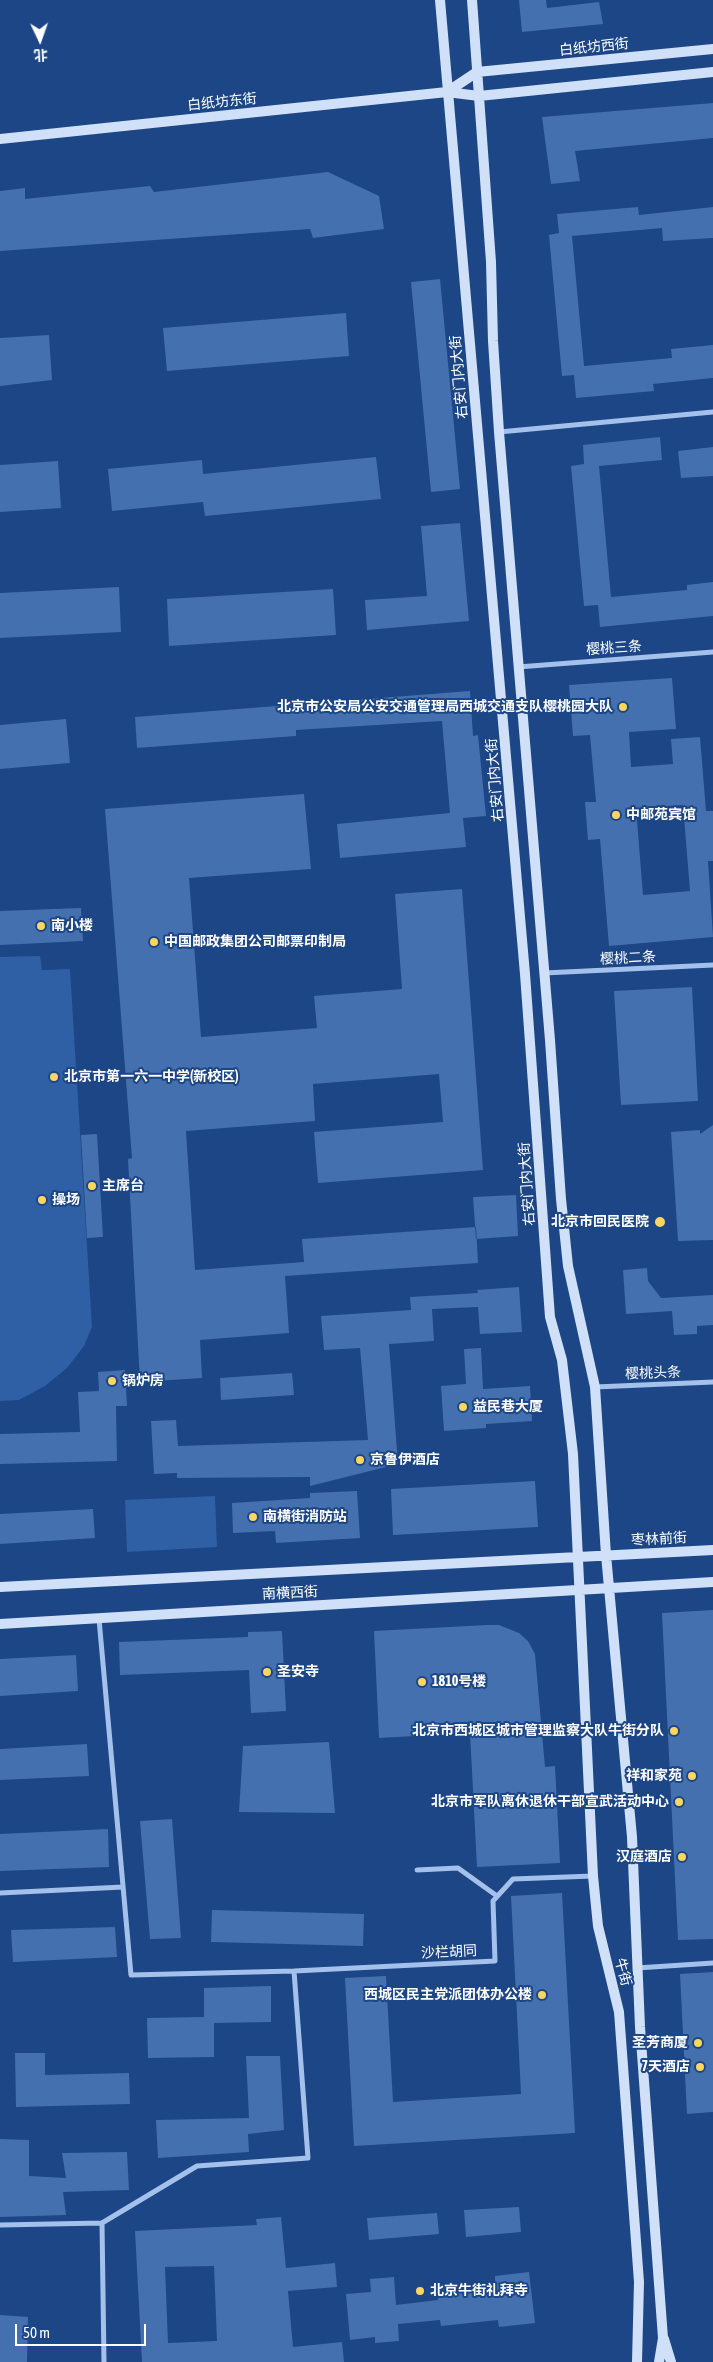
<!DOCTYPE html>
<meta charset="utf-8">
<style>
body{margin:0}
#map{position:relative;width:713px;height:2362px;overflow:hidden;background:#1c4686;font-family:"Asap Condensed","Noto Sans SC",sans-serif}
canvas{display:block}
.north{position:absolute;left:15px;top:15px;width:50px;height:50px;-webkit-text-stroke:4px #1c4686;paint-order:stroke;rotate:177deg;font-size:14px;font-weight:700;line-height:20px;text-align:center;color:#fff}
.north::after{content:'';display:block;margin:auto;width:18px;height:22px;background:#fff;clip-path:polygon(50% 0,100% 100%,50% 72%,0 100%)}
.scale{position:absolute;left:15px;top:2324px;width:131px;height:22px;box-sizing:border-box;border:2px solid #fff;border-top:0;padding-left:6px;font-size:15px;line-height:18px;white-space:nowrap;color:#fff;-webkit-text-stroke:4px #1c4686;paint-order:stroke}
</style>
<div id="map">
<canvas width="713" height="2362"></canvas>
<div class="north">北</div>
<div class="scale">50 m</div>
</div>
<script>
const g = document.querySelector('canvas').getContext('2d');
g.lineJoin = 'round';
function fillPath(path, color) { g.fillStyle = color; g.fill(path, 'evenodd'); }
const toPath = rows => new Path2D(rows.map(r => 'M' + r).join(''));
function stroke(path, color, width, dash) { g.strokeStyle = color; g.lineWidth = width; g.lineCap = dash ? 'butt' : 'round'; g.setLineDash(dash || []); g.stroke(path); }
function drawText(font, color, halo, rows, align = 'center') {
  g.font = font + ' "Asap Condensed","Noto Sans SC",sans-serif'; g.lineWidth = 4; g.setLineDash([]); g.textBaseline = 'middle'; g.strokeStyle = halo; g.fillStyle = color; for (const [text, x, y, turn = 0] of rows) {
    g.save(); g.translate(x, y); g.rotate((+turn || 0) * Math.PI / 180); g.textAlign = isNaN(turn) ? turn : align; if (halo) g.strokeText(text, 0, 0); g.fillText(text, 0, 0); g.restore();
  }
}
const green = toPath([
 [40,956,42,970,70,969,92,1327,84,1346,67,1368,45,1386,19,1400,0,1401,0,957],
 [215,1496,217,1547,127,1552,125,1500]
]);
const building = toPath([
 [519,0,546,0,547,8,599,2,603,24,522,32],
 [713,103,713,138,575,151,580,181,551,184,542,117],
 [328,172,379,196,384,229,313,238,310,229,0,251,0,191,25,188,25,199,150,186,154,192],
 [638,207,639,215,713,207,713,238,663,241,662,228,572,236,584,366,672,358,671,349,713,345,713,378,653,384,654,391,576,398,574,375,562,376,549,235,559,233,557,214],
 [440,279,460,489,431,492,411,282],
 [346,313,349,356,167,371,163,328],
 [49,335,52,380,0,386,0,338],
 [660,437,662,460,599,466,611,597,687,590,687,585,713,582,713,616,600,627,598,605,584,606,571,466,584,464,583,445],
 [713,447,713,476,681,478,678,451],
 [376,457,381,499,205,516,203,502,112,511,108,469,202,460,203,474],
 [58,461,61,508,0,512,0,465],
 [460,523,469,621,367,630,365,600,427,596,421,526],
 [119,587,121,632,0,638,0,593],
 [333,589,336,635,169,646,167,599],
 [672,678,676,729,629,732,631,767,673,764,671,739,700,737,706,811,713,811,713,861,708,861,713,937,609,946,600,839,588,840,585,802,596,802,590,735,573,736,569,685],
 [683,805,690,891,643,895,636,808],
 [470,691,473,736,478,735,486,816,463,818,466,847,340,858,337,824,450,813,442,721,296,730,296,736,137,748,135,717],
 [66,719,70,763,0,769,0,725],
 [304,794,311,869,189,878,201,1037,317,1028,314,996,402,989,395,894,462,889,483,1170,318,1183,314,1132,443,1122,439,1074,313,1084,315,1121,186,1131,195,1270,304,1262,302,1239,476,1227,478,1263,285,1276,289,1333,200,1340,202,1378,140,1382,128,1159,132,1158,105,809],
 [81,908,83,941,0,945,0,911],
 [692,987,698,1101,621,1105,614,991],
 [713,1125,713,1240,678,1241,671,1132,700,1130,700,1134],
 [97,1134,103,1237,87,1238,81,1135],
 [516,1195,518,1236,476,1239,473,1197],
 [647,1268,648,1281,661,1298,713,1295,713,1325,697,1326,697,1334,674,1335,672,1311,626,1314,623,1270],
 [519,1287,522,1332,480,1334,478,1307,432,1309,434,1341,389,1344,398,1464,310,1486,310,1477,177,1478,177,1473,154,1474,151,1421,176,1420,178,1446,368,1440,360,1348,324,1350,321,1316,411,1310,410,1297,478,1293,477,1290],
 [481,1348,483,1389,530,1386,532,1421,486,1424,486,1428,444,1431,441,1386,466,1384,464,1349],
 [125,1370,127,1406,116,1406,117,1461,0,1464,0,1434,80,1432,78,1392,99,1391,98,1372],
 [292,1373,294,1395,221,1400,220,1378],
 [535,1481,538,1527,393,1535,391,1489],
 [357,1491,360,1538,276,1543,275,1531,233,1533,232,1503,310,1498,310,1493],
 [93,1509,95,1538,0,1544,0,1514],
 [713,1610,713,1939,678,1940,662,1613],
 [487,1625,499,1625,519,1633,528,1641,535,1654,545,1767,555,1766,560,1863,477,1867,470,1733,379,1738,374,1631],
 [282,1631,286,1711,251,1713,249,1670,120,1675,119,1642,248,1637,248,1632],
 [76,1655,78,1691,0,1696,0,1659],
 [329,1742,335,1813,239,1812,243,1746],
 [87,1744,89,1776,0,1780,0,1749],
 [172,1819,181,1938,150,1939,140,1821],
 [108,1829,109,1867,0,1871,0,1834],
 [562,1893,575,2133,354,2146,345,1978,386,1976,393,2102,521,2094,511,1896],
 [212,1910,364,1914,363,1946,211,1942],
 [115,1927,117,1957,13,1962,11,1930],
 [713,1972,713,2112,687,2114,680,1974],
 [271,1986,271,2022,214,2023,214,2057,148,2058,147,2018,204,2017,204,1988],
 [15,2053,45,2053,45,2075,129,2073,130,2104,16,2107],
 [246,2056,280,2056,284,2130,248,2134,249,2152,158,2158,156,2120,249,2118],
 [0,2139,29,2140,29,2176,66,2178,62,2153,127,2152,129,2190,63,2192,66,2215,0,2217],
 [519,2207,521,2232,466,2237,464,2210],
 [437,2213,439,2234,369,2240,367,2218],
 [281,2217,286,2268,335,2263,337,2287,288,2291,293,2347,342,2342,344,2362,142,2362,135,2231,257,2225,256,2219],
 [214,2266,217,2341,168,2343,165,2267],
 [529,2272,535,2323,499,2327,498,2320,441,2326,440,2320,398,2324,399,2341,375,2343,375,2337,350,2340,346,2294,371,2292,370,2279,394,2277,396,2305,438,2300,437,2288,495,2282,495,2276],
 [0,2315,28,2317,27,2362,0,2362]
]);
const street = toPath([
 [499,432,713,412],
 [518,667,713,652],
 [544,973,713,965],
 [595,1387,713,1382],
 [99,1619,131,1975,294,1971,495,1961,493,1901,513,1879,593,1876],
 [417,1870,458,1868,497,1896],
 [0,1893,123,1887],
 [637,1968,713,1963],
 [102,2223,104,2362],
 [0,2225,102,2223,197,2166,308,2158,294,1971]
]);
const secondary = toPath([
 [440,0,525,974,550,1317,562,1360,573,1454,593,1876,598,1926,619,2012,639,2282,637,2362],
 [472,0,491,262,493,341,499,432,550,1040,561,1199,568,1266,595,1387,606,1555,632,1837,640,2027,663,2338,659,2362],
 [447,92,477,72,713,49],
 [0,139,447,92,479,96,713,72],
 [0,1587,713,1550],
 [0,1624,713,1582],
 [664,2339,671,2362]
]);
const markers = [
 [623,707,5,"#fcd661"],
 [616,815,5,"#fcd661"],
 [41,926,5,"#fcd661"],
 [154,942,5,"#fcd661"],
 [54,1077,5,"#fcd661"],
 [92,1186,5,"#fcd661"],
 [42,1200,5,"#fcd661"],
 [660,1222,6,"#fcd661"],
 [112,1381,5,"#fcd661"],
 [463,1407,5,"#fcd661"],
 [360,1460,5,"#fcd661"],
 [253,1517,5,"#fcd661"],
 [267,1672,5,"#fcd661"],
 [422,1682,5,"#fcd661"],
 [674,1731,5,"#fcd661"],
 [692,1776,5,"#fcd661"],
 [679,1802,5,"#fcd661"],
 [682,1857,5,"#fcd661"],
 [542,1995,5,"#fcd661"],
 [698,2043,5,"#fcd661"],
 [700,2067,5,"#fcd661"],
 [420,2291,5,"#fcd661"]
];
const streetNames = [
 ["白纸坊西街",594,47,-6],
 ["白纸坊东街",222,102,-6],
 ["右安门内大街",459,377,-95],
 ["樱桃三条",614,648,-4],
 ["右安门内大街",495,780,-95],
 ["樱桃二条",628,958,-3],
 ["右安门内大街",527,1184,-94],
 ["樱桃头条",653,1373,-2],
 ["枣林前街",659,1539,-3],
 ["南横西街",290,1593,-3],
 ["沙栏胡同",449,1952,-3],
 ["牛街",623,1972,75]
];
const poiNames = [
 ["北京市公安局公安交通管理局西城交通支队樱桃园大队",613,707,"right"],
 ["中邮苑宾馆",626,815],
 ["南小楼",51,926],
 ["中国邮政集团公司邮票印制局",164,942],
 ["北京市第一六一中学(新校区)",64,1077],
 ["主席台",102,1186],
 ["操场",52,1200],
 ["北京市回民医院",649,1222,"right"],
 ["锅炉房",122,1381],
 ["益民巷大厦",473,1407],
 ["京鲁伊酒店",370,1460],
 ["南横街消防站",263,1517],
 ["圣安寺",277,1672],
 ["1810号楼",432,1682],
 ["北京市西城区城市管理监察大队牛街分队",664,1731,"right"],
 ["祥和家苑",682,1776,"right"],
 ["北京市军队离休退休干部宣武活动中心",669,1802,"right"],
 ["汉庭酒店",672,1857,"right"],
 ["西城区民主党派团体办公楼",532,1995,"right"],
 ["圣芳商厦",688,2043,"right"],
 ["7天酒店",690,2067,"right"],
 ["北京牛街礼拜寺",430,2291]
];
fillPath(green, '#2f5fa4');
fillPath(building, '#4470af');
stroke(street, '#a4c1eb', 5);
stroke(secondary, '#d0e0f8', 10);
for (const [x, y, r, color] of markers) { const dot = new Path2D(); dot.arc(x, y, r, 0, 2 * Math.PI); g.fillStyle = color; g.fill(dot); stroke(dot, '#1c4686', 2); }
drawText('14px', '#fff', '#1c4686', streetNames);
drawText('bold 14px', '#fff', '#1c4686', poiNames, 'left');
</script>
